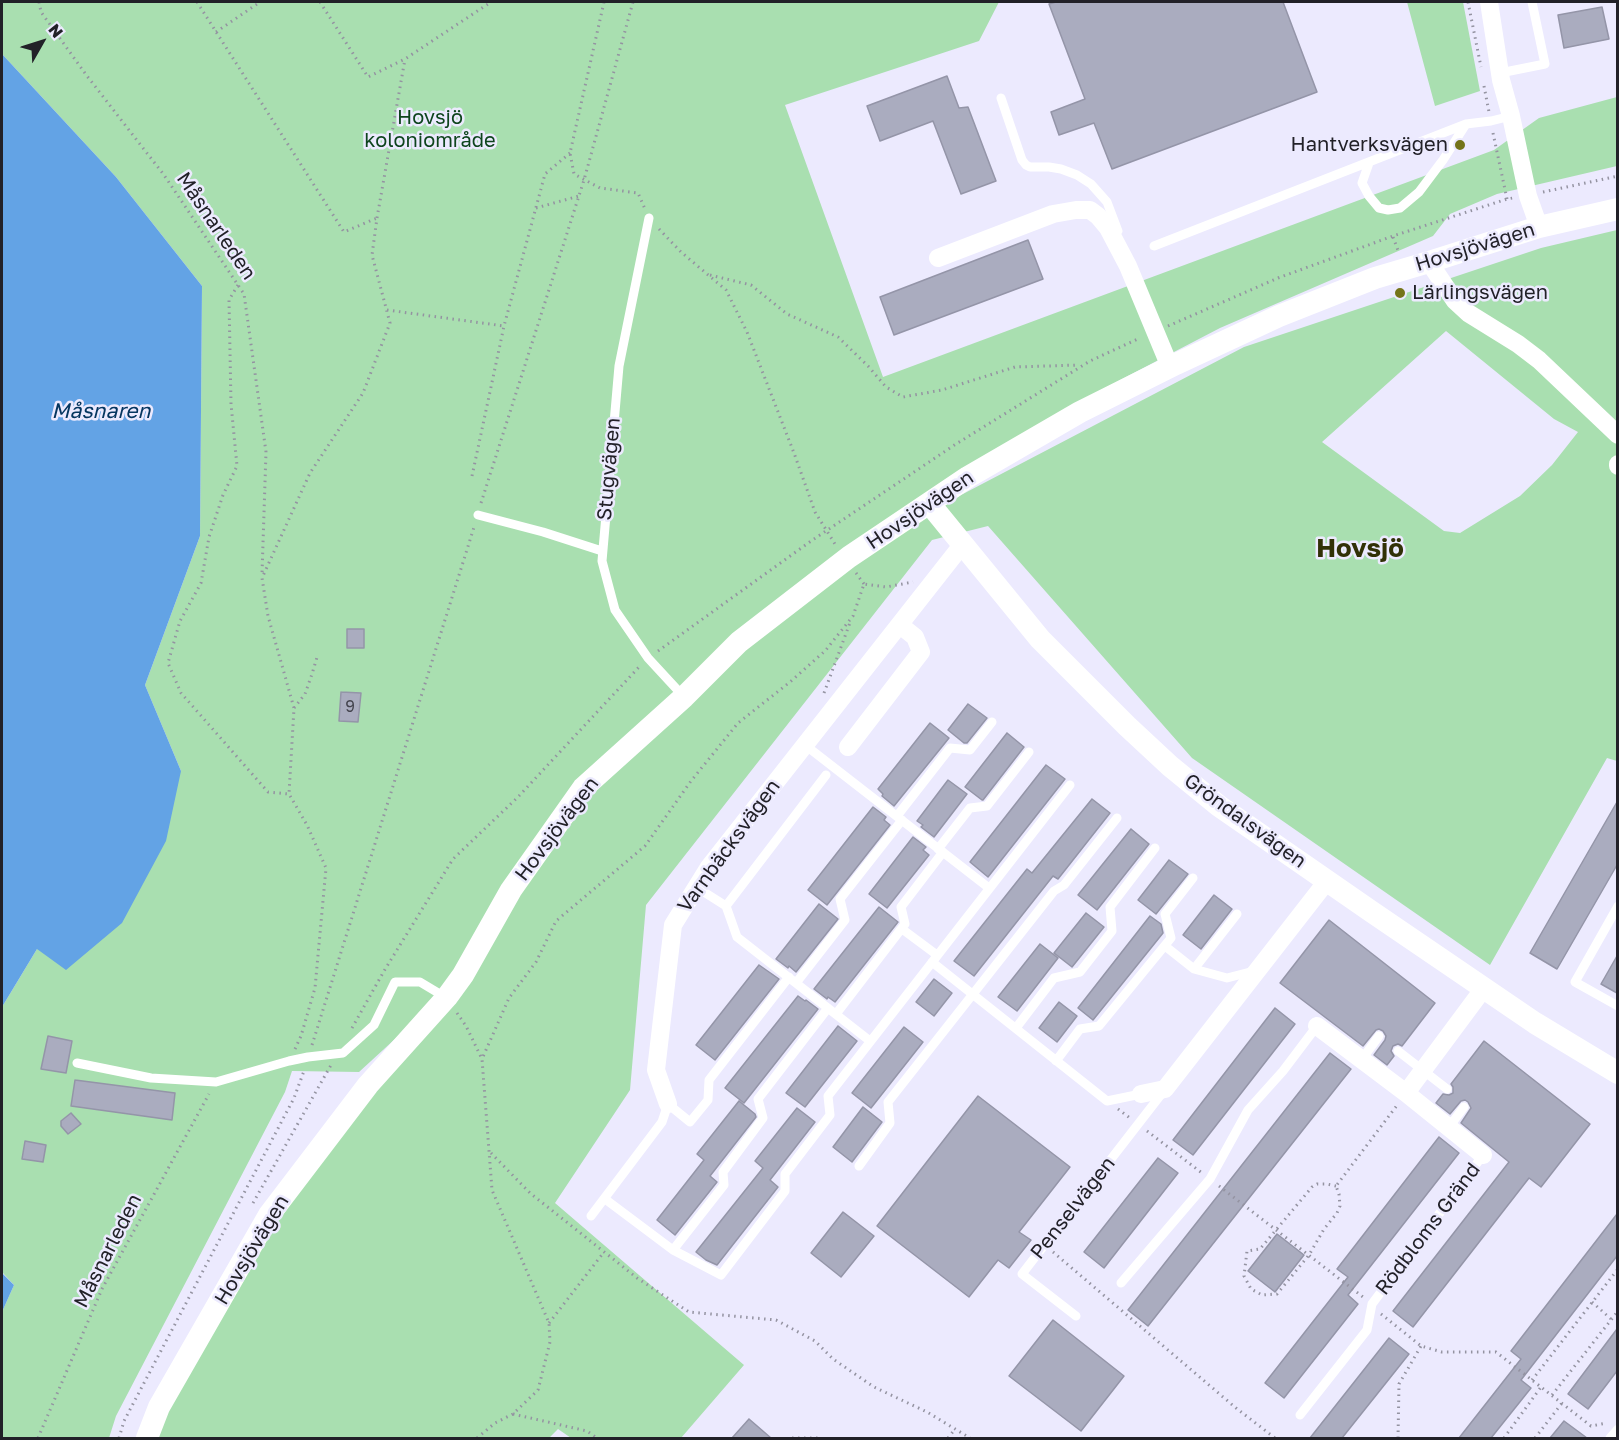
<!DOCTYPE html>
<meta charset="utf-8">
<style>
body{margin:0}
#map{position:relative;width:1619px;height:1440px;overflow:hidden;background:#eceafe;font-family:"Golos Text",sans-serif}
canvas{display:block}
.frame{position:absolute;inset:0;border:3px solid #222128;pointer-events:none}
.north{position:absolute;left:12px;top:12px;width:60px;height:60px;-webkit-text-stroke:4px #eceafe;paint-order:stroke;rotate:51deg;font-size:16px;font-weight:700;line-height:24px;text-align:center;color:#222128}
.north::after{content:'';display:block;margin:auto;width:21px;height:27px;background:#222128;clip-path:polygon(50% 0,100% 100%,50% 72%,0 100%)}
</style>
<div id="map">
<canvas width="1619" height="1440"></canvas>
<div class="frame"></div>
<div class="north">N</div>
</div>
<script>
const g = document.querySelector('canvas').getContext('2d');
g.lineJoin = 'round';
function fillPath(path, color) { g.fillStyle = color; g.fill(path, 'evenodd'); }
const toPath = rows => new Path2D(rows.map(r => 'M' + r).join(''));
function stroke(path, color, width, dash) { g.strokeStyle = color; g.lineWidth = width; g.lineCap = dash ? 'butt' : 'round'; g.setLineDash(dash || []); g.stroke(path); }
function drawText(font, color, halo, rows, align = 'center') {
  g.font = font + ' "Golos Text",sans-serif'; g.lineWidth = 5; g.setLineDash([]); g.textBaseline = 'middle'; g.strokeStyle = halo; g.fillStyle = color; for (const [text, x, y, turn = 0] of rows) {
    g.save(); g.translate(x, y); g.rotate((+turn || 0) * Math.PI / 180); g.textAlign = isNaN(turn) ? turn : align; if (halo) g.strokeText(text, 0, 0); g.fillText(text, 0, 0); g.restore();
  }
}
const green = toPath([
 [2,2,999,2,979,41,785,105,883,377,1494,150,1539,118,1617,97,1617,166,1497,194,1450,214,1433,236,1220,328,1078,402,951,479,589,775,443,995,359,1072,292,1071,285,1092,116,1416,109,1438,2,1438,2,1312,14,1285,2,1272,2,1007,37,949,181,771,145,685,200,536,202,286,116,177,2,54],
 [1407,2,1463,2,1480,91,1435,106],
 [1617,230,1617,761,1607,758,1490,965,1192,758,988,526,932,540,646,905,630,1090,555,1203,744,1365,681,1438,571,1438,558,1429,549,1438,147,1438,273,1218,592,784,746,648,856,563,961,495,1244,347,1541,248],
 [1446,331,1554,419,1578,432,1552,465,1520,496,1460,533,1444,531,1322,442]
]);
const water = toPath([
 [2,54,116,177,202,286,200,536,145,685,181,771,166,841,122,923,66,970,37,949,2,1007],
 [2,1273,14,1285,2,1312,2,1272]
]);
const building = toPath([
 [1056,2,1283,2,1317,92,1112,169,1094,123,1059,135,1051,112,1085,99,1049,4,1056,2],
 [1602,7,1609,39,1564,48,1558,15,1602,7],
 [947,76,959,108,968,107,996,181,961,194,933,121,880,141,867,106,947,76],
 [1028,240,1043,279,894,335,880,297,1028,240],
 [347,629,364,629,364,648,347,648,347,629],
 [341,692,361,693,358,722,339,721,341,692],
 [968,704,987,718,967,743,964,743,948,730,968,704],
 [930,723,949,738,894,806,882,796,883,794,878,789,930,723],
 [1007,733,1024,747,983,800,982,800,965,787,1007,733],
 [1046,765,1065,779,988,877,970,862,1046,765],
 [948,780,967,794,934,837,921,827,923,825,917,821,948,780],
 [1092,799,1110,813,1058,879,1053,876,974,976,954,961,1027,869,1032,873,1092,799],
 [1617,802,1617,865,1557,969,1530,953,1617,802],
 [873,807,886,817,884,820,890,825,827,905,808,890,873,807],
 [1131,829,1149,844,1097,910,1078,895,1131,829],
 [913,837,926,847,923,850,929,855,887,908,869,894,913,837],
 [1169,860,1188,874,1156,914,1138,900,1169,860],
 [1214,895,1232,909,1201,949,1183,935,1214,895],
 [819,904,838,919,796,972,789,966,788,968,776,959,819,904],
 [879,907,898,922,835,1002,828,997,827,999,814,989,879,907],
 [1086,913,1104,927,1072,967,1054,953,1086,913],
 [1150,916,1161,924,1163,933,1093,1020,1078,1008,1150,916],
 [1329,920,1435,1003,1402,1046,1398,1044,1393,1046,1391,1051,1394,1056,1387,1065,1374,1055,1385,1040,1386,1036,1383,1031,1379,1029,1376,1030,1363,1046,1280,983,1329,920],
 [1040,944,1058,958,1017,1011,998,997,1040,944],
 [1617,956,1617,993,1601,984,1617,956],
 [759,965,779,979,715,1060,696,1045,759,965],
 [934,979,952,993,934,1016,916,1002,934,979],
 [798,996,805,1001,806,1000,818,1009,744,1103,725,1088,798,996],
 [1059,1002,1077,1016,1057,1042,1039,1028,1059,1002],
 [1275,1008,1295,1024,1193,1155,1173,1140,1275,1008],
 [838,1026,857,1041,805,1107,786,1093,838,1026],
 [904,1027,923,1042,871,1108,852,1093,904,1027],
 [48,1036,72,1041,66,1073,41,1069,48,1036],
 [1484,1041,1590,1124,1541,1187,1529,1178,1413,1327,1393,1311,1509,1162,1461,1123,1471,1108,1468,1102,1465,1100,1461,1101,1450,1114,1436,1103,1443,1094,1449,1095,1453,1093,1453,1087,1451,1084,1484,1041],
 [1330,1053,1351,1069,1148,1326,1128,1310,1330,1053],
 [75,1080,175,1093,172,1120,71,1106,75,1080],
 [978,1096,1070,1167,1019,1232,1031,1240,1009,1268,998,1260,969,1297,877,1226,978,1096],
 [739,1101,755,1114,756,1117,710,1176,717,1182,675,1235,657,1220,704,1160,697,1154,739,1101],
 [863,1107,882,1122,852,1162,833,1147,863,1107],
 [797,1108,815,1122,770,1180,778,1187,717,1265,706,1260,696,1252,763,1168,755,1161,797,1108],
 [71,1113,81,1124,68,1134,61,1126,61,1121,71,1113],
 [1439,1137,1459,1153,1348,1295,1358,1304,1284,1398,1265,1383,1348,1277,1337,1269,1439,1137],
 [25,1141,46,1145,43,1162,22,1159,25,1141],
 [1158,1158,1178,1173,1104,1268,1084,1252,1158,1158],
 [843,1212,874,1236,841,1277,811,1253,843,1212],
 [1617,1214,1617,1256,1521,1380,1531,1388,1491,1438,1459,1438,1521,1359,1511,1351,1617,1214],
 [1277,1234,1304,1255,1275,1292,1248,1271,1277,1234],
 [1053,1320,1124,1376,1081,1431,1009,1376,1053,1320],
 [1617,1329,1617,1371,1588,1409,1568,1394,1617,1329],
 [1389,1338,1409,1354,1342,1438,1310,1438,1389,1338],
 [749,1419,771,1438,732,1438,749,1419],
 [1564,1421,1587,1438,1550,1438,1564,1421]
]);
const path = toPath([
 [39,2,41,12,87,76,164,175,244,294,266,452,262,574],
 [197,2,344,232,377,218],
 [320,2,368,77,405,59,491,2],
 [604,2,570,153,574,174,600,188,638,193,645,209],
 [1468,2,1481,67],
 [216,32,260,2],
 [1484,86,1489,112],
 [1493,133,1507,199],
 [1543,192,1618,176],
 [536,208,579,196],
 [659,229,681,252,726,290,747,332,794,453,815,512,835,544],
 [1393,237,1399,253],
 [710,275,751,285,787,314,838,337,868,366,886,387,903,397,942,390,1015,367,1079,365],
 [238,285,229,300,231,404,237,466,223,495,209,537,201,583,180,621,168,663,181,693,268,792,289,794],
 [387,310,504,326],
 [1168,326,1278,278,1393,236,1507,199,1513,198],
 [472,476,504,326,545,174,570,153],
 [481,503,584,180,633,2],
 [856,573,864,584],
 [658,651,811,541,956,444,1090,361,1140,338],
 [824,693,851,620],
 [294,708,305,694,312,674,318,654],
 [457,1013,466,1026,482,1059],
 [352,1028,384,971,453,859,518,797,639,667],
 [312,1045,475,524],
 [295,1049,301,1036,315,988,326,868,307,825,289,794,294,708,268,616,262,578,310,473,363,393,390,323,372,255,377,218,405,59],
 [1118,1109,1130,1118],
 [1147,1131,1202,1173],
 [491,1153,530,1193,637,1278,689,1312,776,1320,815,1341,833,1359,874,1387,927,1412,970,1438],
 [1219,1186,1363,1297],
 [1336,1186,1327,1184,1317,1184,1312,1187,1260,1249,1247,1251,1244,1276,1251,1289,1262,1295,1277,1294,1309,1255,1324,1229,1337,1213,1340,1206,1339,1194,1336,1186,1398,1104],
 [253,1203,331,1065],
 [1053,1252,1236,1408,1275,1438],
 [1592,1302,1611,1319],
 [1381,1314,1421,1346,1442,1352,1496,1352,1591,1426,1607,1423],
 [549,1323,604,1252],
 [1532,1380,1618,1269],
 [1552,1395,1618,1311],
 [513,1414,587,1431,597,1438],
 [38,1438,102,1289,209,1094],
 [119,1438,124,1421,294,1098,304,1071],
 [477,1438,495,1423,513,1414,538,1390,550,1342,549,1323,492,1190,482,1059,509,998,536,962,556,921,645,846,691,781,738,723,790,682,825,651,853,616,864,584,886,587,913,582],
 [792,1438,819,1438],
 [948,1438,955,1429],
 [1398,1438,1399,1384,1421,1346],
 [1504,1438,1541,1387],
 [1535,1438,1562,1403]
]);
const service = toPath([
 [1500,73,1545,64,1532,2],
 [1001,98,1022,160,1026,165,1030,167,1049,167,1061,169,1077,175,1091,184,1107,202,1118,231],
 [1369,163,1362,183,1369,196,1379,208,1388,210,1400,208,1419,192,1443,160,1466,124],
 [649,218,619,366,602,561,615,610,648,658,684,697],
 [1154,246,1466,124,1491,121,1511,116],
 [478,515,543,532,602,551],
 [805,745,989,888],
 [897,816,950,748,970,750,992,722],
 [938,849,970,808,987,806,1029,752],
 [696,887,726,906,737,937,870,1041],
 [726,906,826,775],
 [1618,906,1575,982,1618,1006],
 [902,929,937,955],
 [1165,946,1194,969,1227,978,1254,971],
 [932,962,1107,1101,1141,1094],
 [1194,969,1237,914],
 [796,983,845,920,840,899,902,820],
 [836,1014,905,924,901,907,943,852],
 [1016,1028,1054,978,1080,972,1112,931,1110,907,1155,848],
 [1398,1051,1447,1089],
 [1362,1059,1379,1036],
 [1056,1061,1080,1029,1099,1026,1171,938,1165,914,1193,878],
 [77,1063,151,1078,216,1082,289,1061,308,1057,343,1053,374,1025,395,982,420,982,445,997],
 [1449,1127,1464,1107],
 [859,1166,890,1123,888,1102,1054,891,1064,885,1117,818],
 [605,1199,673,1250,721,1275,785,1191,785,1174,830,1115,828,1096,1070,785],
 [591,1216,662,1122,668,1104,690,1122,708,1100,709,1080,789,977],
 [673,1250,724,1185,723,1172,763,1118,758,1099,828,1008],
 [1121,1283,1210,1179,1248,1110,1283,1071,1317,1026],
 [1076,1316,1022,1274,1163,1092],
 [1300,1415,1367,1330,1372,1304,1483,1155],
 [1610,1438,1618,1429]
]);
const minor = toPath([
 [1489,2,1501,80,1511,116,1528,196,1539,227],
 [938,258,1053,214,1076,210,1090,210,1098,216,1108,228,1128,266,1170,367],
 [1429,262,1455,301,1468,313,1518,344,1539,360,1618,435],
 [1618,464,1618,466],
 [848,747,921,652,915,637,900,625],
 [1317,1026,1406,1093,1483,1155],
 [1406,1093,1484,988],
 [1141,1094,1165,1089,1327,881],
 [668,1104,656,1070,673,925,709,867,962,545]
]);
const tertiary = toPath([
 [929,503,1040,639,1127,726,1170,766,1219,806,1372,912,1535,1023,1618,1073],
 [147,1438,159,1407,269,1215,368,1085,447,997,463,975,511,890,583,788,684,697,739,642,849,557,968,477,1080,412,1176,364,1279,316,1375,278,1429,262,1539,227,1618,209]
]);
const markers = [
 [1460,145,6,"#747419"],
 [1400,293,6,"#747419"]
];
const numberNames = [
 ["9",350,707]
];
const parkNames = [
 ["Hovsjö",430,118],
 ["koloniområde",430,141]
];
const poiNames = [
 ["Hantverksvägen",1448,145],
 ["Lärlingsvägen",1412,293,"left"]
];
const streetNames = [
 ["Måsnarleden",216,226,56],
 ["Hovsjövägen",1475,247,-17],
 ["Stugvägen",609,469,-85],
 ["Hovsjövägen",920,510,-34],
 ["Gröndalsvägen",1245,821,36],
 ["Hovsjövägen",557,829,-53],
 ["Varnbäcksvägen",729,846,-54],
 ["Penselvägen",1073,1208,-52],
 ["Rödbloms Gränd",1428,1229,-53],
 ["Hovsjövägen",252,1250,-59],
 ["Måsnarleden",108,1251,-63]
];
const waterNames = [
 ["Måsnaren",101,411]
];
const districtNames = [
 ["Hovsjö",1360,549]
];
fillPath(green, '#a9dfb0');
fillPath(water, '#63a3e5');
fillPath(building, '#aaacbf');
stroke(building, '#9495a8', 1.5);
stroke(path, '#9493a1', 3, [1.5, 4.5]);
stroke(service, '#fff', 9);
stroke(minor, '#fff', 18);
stroke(tertiary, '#fff', 22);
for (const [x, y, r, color] of markers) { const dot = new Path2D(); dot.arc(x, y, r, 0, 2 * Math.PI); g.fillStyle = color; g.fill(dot); stroke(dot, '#eceafe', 2); }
drawText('16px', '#44444e', null, numberNames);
drawText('20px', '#0e451d', '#eceafe', parkNames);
drawText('20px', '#222128', '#eceafe', poiNames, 'right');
drawText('20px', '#222128', '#eceafe', streetNames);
drawText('italic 21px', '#053660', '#eceafe', waterNames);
drawText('bold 26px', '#313107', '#eceafe', districtNames);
</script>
